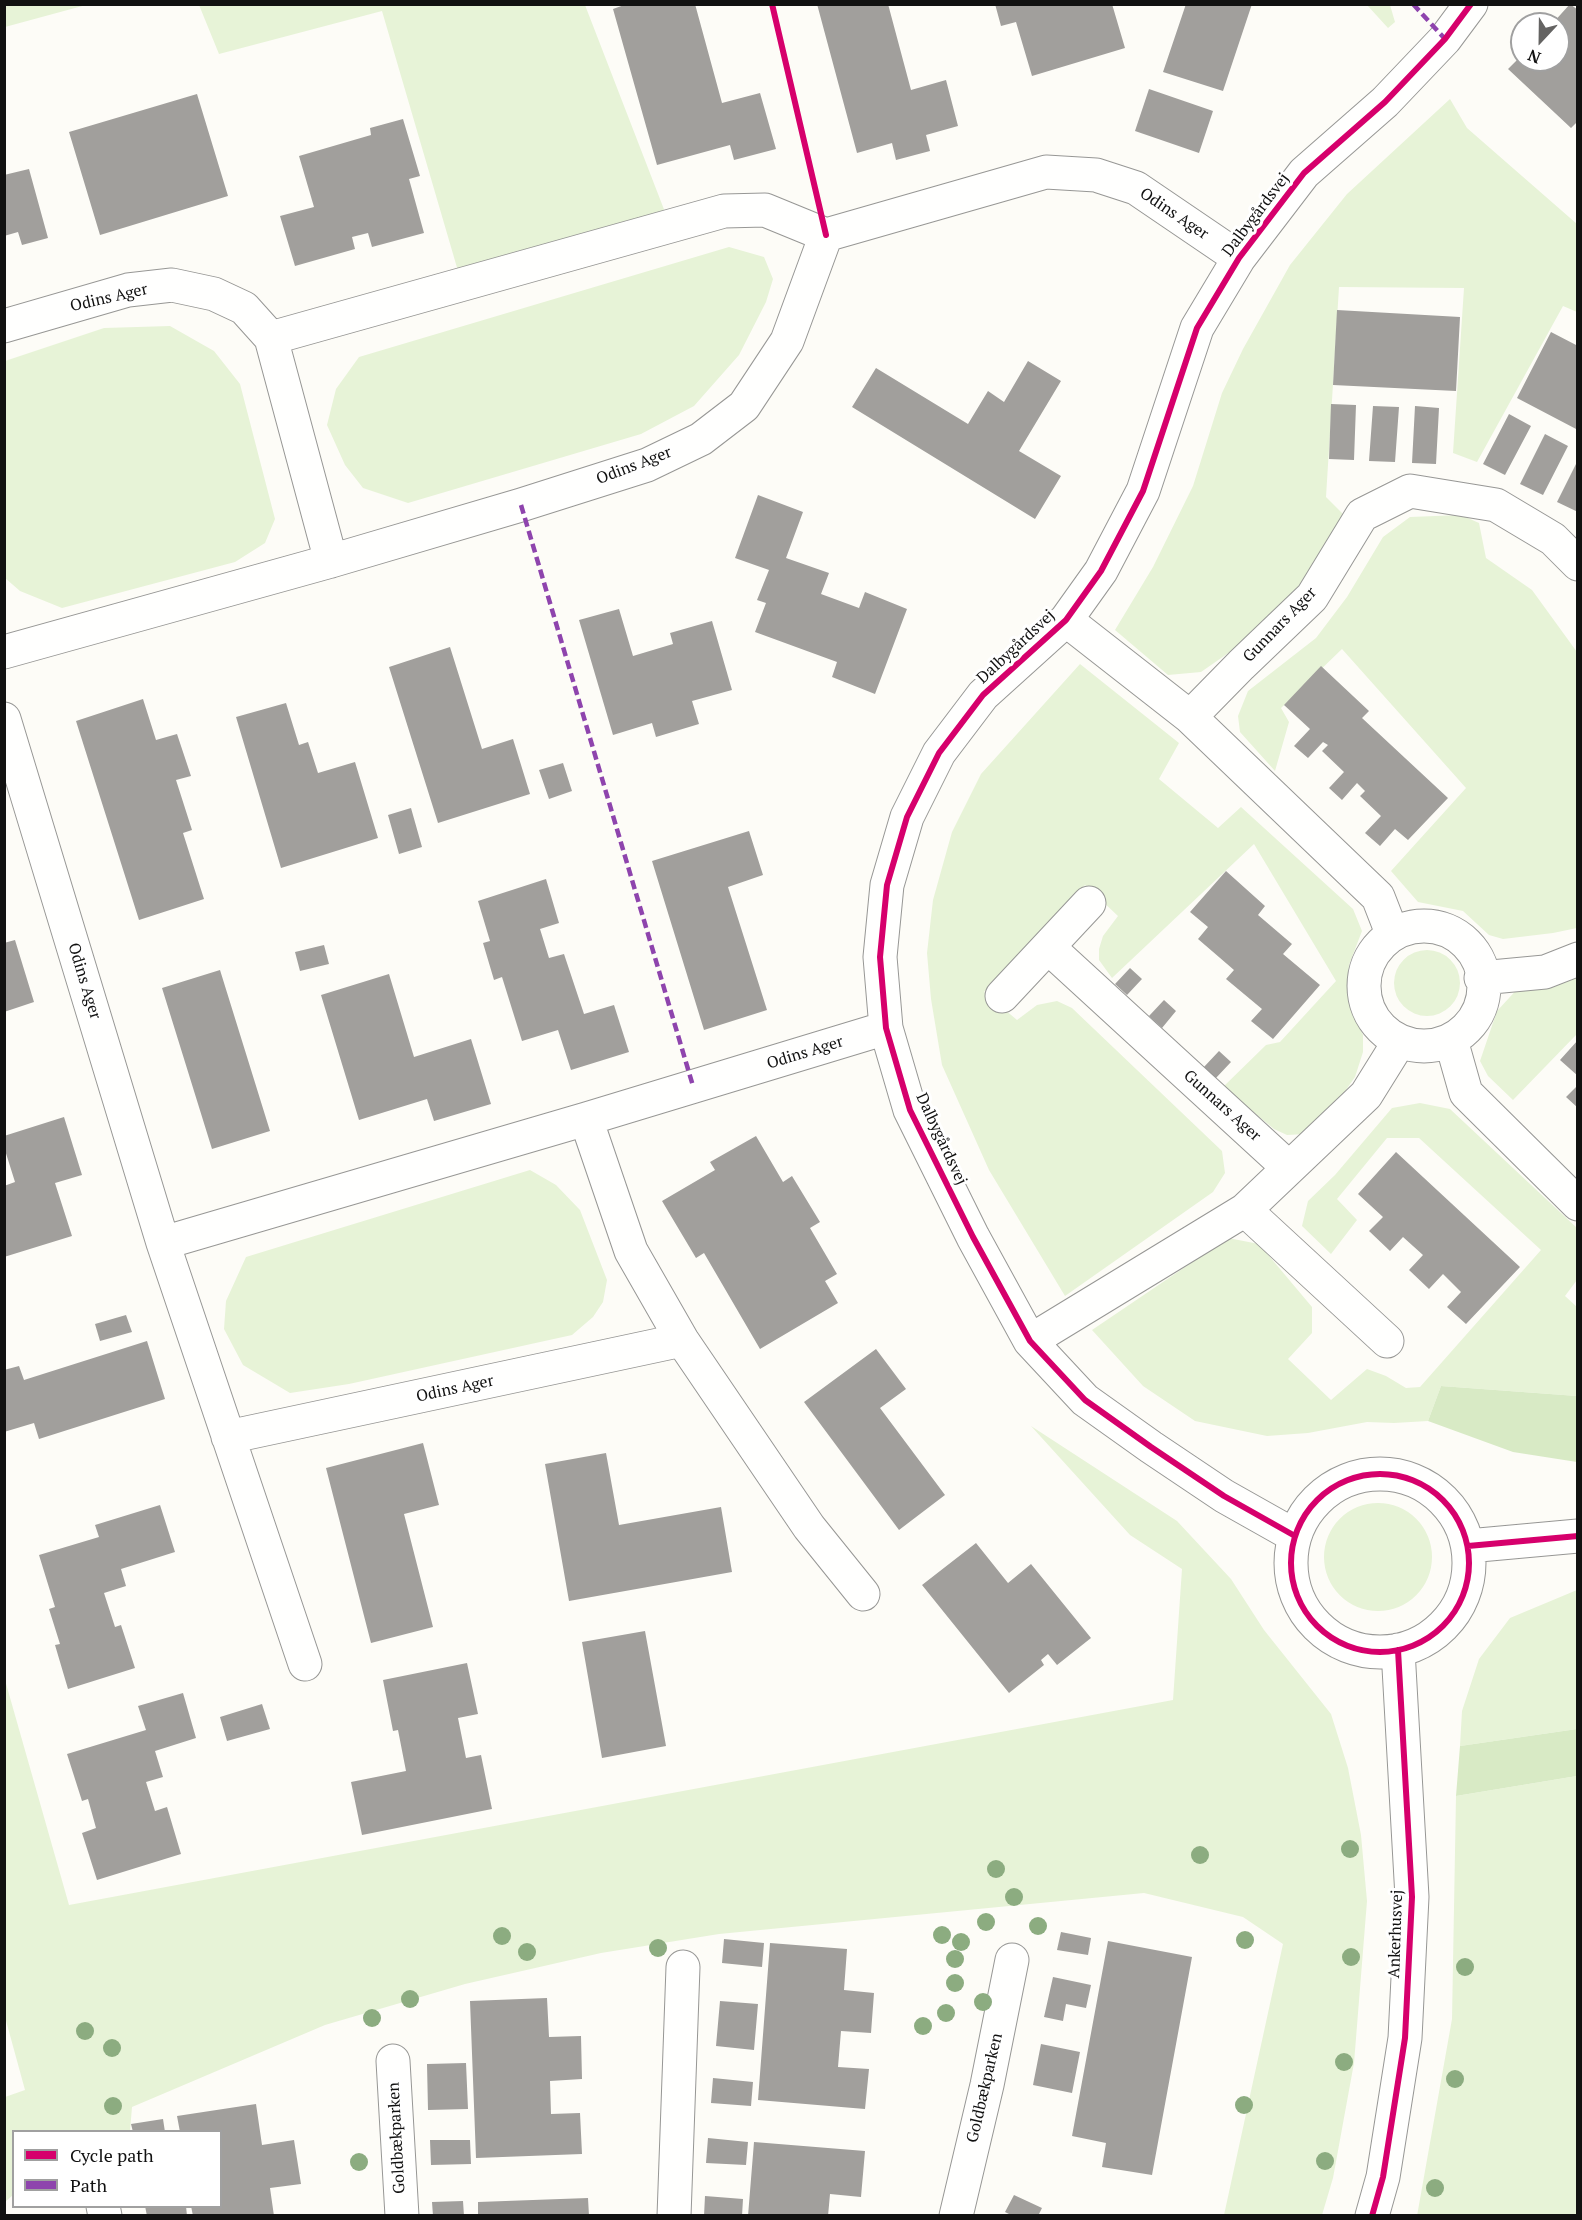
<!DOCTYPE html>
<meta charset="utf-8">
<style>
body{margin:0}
#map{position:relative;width:1582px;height:2220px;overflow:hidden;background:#fdfcf7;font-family:"PT Serif",serif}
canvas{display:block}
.frame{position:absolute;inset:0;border:6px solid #111;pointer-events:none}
.legend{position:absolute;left:12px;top:2130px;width:210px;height:78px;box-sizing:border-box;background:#fff;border:2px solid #a0a0a0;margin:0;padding:8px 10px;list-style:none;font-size:18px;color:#111}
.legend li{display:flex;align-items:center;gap:12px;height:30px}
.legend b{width:30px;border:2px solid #a0a0a0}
.north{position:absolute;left:1510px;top:12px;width:60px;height:60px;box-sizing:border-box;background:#fff;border:2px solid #a0a0a0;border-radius:50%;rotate:202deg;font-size:16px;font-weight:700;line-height:24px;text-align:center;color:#111}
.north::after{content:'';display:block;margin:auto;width:21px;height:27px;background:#646362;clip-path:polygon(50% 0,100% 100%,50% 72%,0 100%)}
</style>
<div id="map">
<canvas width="1582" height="2220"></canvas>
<div class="frame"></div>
<ul class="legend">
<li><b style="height:8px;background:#d6006c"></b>Cycle path</li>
<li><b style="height:8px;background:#8e44ad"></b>Path</li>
</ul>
<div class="north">N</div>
</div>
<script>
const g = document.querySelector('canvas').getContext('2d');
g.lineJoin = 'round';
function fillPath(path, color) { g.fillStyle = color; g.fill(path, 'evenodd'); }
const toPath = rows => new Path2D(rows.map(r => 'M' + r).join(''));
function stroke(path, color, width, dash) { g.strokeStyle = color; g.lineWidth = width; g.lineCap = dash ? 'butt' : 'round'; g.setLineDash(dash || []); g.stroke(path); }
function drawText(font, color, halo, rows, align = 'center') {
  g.font = font + ' "PT Serif",serif'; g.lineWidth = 6; g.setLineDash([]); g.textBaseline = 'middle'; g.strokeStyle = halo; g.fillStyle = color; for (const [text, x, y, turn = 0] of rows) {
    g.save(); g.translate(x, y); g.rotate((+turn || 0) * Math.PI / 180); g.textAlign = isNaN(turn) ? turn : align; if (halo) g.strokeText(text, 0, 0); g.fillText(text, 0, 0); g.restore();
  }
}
const green = toPath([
 [5,4,86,4,86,5,5,27],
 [199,5,585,5,665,212,458,271,382,11,219,54],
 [1367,5,1390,5,1395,22,1388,28],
 [1450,99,1467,128,1577,224,1577,312,1563,306,1477,462,1453,453,1464,288,1339,287,1326,497,1346,517,1291,599,1250,638,1201,672,1168,675,1115,630,1153,567,1193,486,1222,393,1243,349,1290,265,1347,194],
 [729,247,764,257,773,279,766,302,739,355,694,406,641,434,408,503,363,488,345,465,327,425,336,389,359,357],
 [170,326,214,351,240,384,275,519,265,543,235,562,62,608,20,591,5,578,5,361,104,328],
 [1461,515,1479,523,1486,558,1532,590,1577,652,1577,928,1553,933,1503,939,1489,935,1463,911,1418,902,1391,871,1466,788,1342,649,1281,708,1289,722,1275,771,1240,732,1238,716,1248,691,1316,638,1347,597,1383,537,1410,517],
 [1080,664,1179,743,1159,779,1218,828,1241,807,1353,909,1362,931,1349,965,1348,999,1363,1035,1363,1052,1355,1077,1322,1124,1306,1134,1287,1135,1274,1129,1223,1087,1266,1045,1280,1042,1336,981,1254,844,1112,978,1099,960,1099,949,1103,936,1118,916,1085,885,984,992,1017,1020,1037,1005,1057,1001,1072,1008,1222,1151,1225,1173,1213,1192,1065,1296,989,1170,942,1065,931,999,927,953,933,900,952,832,981,774],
 '1394 983a33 33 0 1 1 66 0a33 33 0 1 1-66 0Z',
 [1577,973,1577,1034,1513,1100,1488,1076,1480,1061,1497,1011,1521,985],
 [1420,1103,1450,1109,1577,1228,1577,1280,1565,1296,1577,1307,1577,1396,1441,1386,1428,1421,1394,1423,1367,1422,1308,1433,1267,1436,1195,1421,1143,1386,1092,1330,1228,1238,1259,1244,1312,1307,1312,1333,1288,1359,1331,1400,1367,1369,1386,1376,1406,1388,1420,1387,1541,1250,1419,1138,1387,1138,1337,1199,1357,1220,1331,1254,1302,1226,1308,1201,1335,1175,1392,1108],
 [530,1170,556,1185,580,1210,607,1280,603,1302,593,1317,572,1335,349,1384,290,1393,243,1365,224,1329,226,1301,246,1257],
 [1031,1426,1177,1521,1231,1579,1264,1630,1331,1714,1348,1768,1361,1835,1367,1901,1354,2063,1333,2178,1322,2215,1224,2215,1283,1944,1243,1917,1144,1893,719,1934,601,1953,465,1984,325,2025,132,2107,130,2131,14,2132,13,2195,5,2202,5,2097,25,2090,5,2017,5,1680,69,1905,1173,1700,1182,1569,1130,1535],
 '1324 1557a54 54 0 1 1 108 0a54 54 0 1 1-108 0Z',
 [1577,1590,1577,1729,1460,1746,1462,1711,1479,1659,1510,1618],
 [1577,1776,1577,2215,1417,2216,1452,2019,1456,1796]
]);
const forest = toPath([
 [1441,1386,1577,1396,1577,1462,1513,1452,1428,1421],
 [1577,1729,1577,1776,1456,1796,1460,1746]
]);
const building = toPath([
 [627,4,695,4,722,103,760,93,776,149,734,160,730,145,657,165,613,9],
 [817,4,888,4,911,90,946,80,958,126,926,135,930,151,896,160,892,143,857,153],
 [995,4,1112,4,1125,48,1032,76,1016,22,1001,26],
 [1186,4,1252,4,1223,91,1163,72],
 [1570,4,1578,10,1578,121,1571,128,1508,69,1522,55,1522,60,1558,60,1558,24,1552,24],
 [1149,89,1213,111,1199,153,1135,131],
 [197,94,228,196,100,235,69,132],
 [403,119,420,176,409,179,424,233,372,247,368,233,352,237,355,249,295,266,280,216,314,207,299,156,371,135,370,128],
 [29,169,48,238,22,245,18,232,4,236,4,175],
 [1337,310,1460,317,1456,391,1333,385],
 [1551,332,1578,346,1578,430,1517,398],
 [1028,361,1061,381,1019,451,1061,476,1035,519,852,407,876,368,968,424,988,391,1004,402],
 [1331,404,1356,405,1354,460,1329,459],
 [1373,406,1399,407,1395,462,1369,461],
 [1415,406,1439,408,1436,464,1412,463],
 [1509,414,1531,426,1505,475,1483,464],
 [1545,434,1568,446,1543,495,1520,484],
 [1578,460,1578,512,1557,502],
 [758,495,803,512,786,558,829,573,821,594,859,608,865,592,907,609,875,694,832,677,837,662,755,632,766,603,757,600,769,570,735,558],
 [619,609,633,656,673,644,670,633,712,621,732,690,692,701,699,724,656,737,652,723,613,735,579,620],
 [450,647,482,749,513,739,530,794,438,823,389,667],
 [1321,666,1369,711,1362,718,1448,798,1408,840,1395,829,1380,846,1365,833,1381,816,1360,796,1365,791,1357,783,1342,800,1329,788,1344,772,1322,751,1328,745,1323,742,1308,758,1294,746,1310,729,1284,705],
 [143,699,156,740,177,734,191,776,176,780,192,830,183,833,204,899,139,920,76,721],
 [286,703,299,745,308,742,318,773,355,762,378,838,281,868,236,717],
 [563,763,572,791,549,799,539,770],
 [411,808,422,847,399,854,388,815],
 [749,831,763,875,728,887,767,1010,704,1030,652,861],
 [1226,871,1265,906,1258,915,1292,944,1283,954,1320,985,1273,1039,1251,1021,1262,1009,1226,979,1234,970,1198,939,1208,927,1190,912],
 [546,879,559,923,540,929,549,958,564,954,584,1014,614,1005,629,1052,571,1070,558,1030,522,1041,502,977,494,980,483,943,490,941,478,901],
 [15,940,34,1002,4,1012,4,943],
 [324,945,329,964,300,971,295,952],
 [1130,968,1142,979,1127,995,1115,984],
 [220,970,270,1131,212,1149,162,988],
 [389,974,414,1057,471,1039,491,1104,434,1121,427,1099,359,1120,321,995],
 [1164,1000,1176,1011,1162,1028,1149,1016],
 [1578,1040,1578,1076,1560,1060],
 [1219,1051,1231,1062,1215,1079,1203,1068],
 [1578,1085,1578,1108,1566,1097],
 [64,1117,82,1175,55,1183,72,1236,4,1257,4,1186,15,1182,4,1147,4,1136],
 [756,1136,783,1182,792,1176,820,1222,810,1228,837,1274,825,1281,838,1303,760,1349,704,1253,696,1258,662,1201,715,1170,710,1162],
 [1396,1152,1520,1267,1466,1324,1447,1307,1461,1292,1443,1274,1429,1289,1409,1270,1423,1255,1403,1237,1390,1251,1369,1231,1383,1217,1358,1194],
 [126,1315,132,1332,100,1341,95,1324],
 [147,1341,165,1399,39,1439,34,1423,4,1432,4,1370,19,1366,24,1380],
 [876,1349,906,1389,880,1408,945,1495,899,1530,804,1402],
 [423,1443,439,1505,404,1514,433,1627,371,1643,326,1468],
 [606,1453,619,1525,721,1507,732,1572,569,1601,545,1464],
 [160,1505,175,1552,121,1569,126,1586,104,1593,115,1627,121,1625,135,1668,68,1689,55,1645,60,1644,49,1609,55,1607,39,1555,99,1537,95,1525],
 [976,1543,1008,1583,1031,1564,1091,1638,1057,1665,1048,1654,1041,1660,1044,1665,1009,1693,922,1585],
 [645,1631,666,1746,602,1758,582,1642],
 [467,1663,478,1714,458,1718,466,1758,481,1755,492,1809,362,1835,351,1782,406,1771,398,1730,393,1731,383,1680],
 [183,1693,196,1738,155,1751,163,1777,146,1782,155,1811,167,1807,181,1854,97,1880,82,1833,96,1828,88,1799,82,1801,67,1754,146,1730,138,1706],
 [262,1704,270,1729,227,1741,220,1717],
 [1061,1932,1091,1938,1088,1955,1057,1950],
 [724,1939,764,1943,762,1967,722,1963],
 [1108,1941,1192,1957,1152,2175,1102,2167,1106,2143,1072,2136],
 [770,1943,847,1949,844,1990,874,1993,871,2033,841,2031,838,2067,869,2069,865,2109,758,2100],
 [1053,1977,1091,1985,1086,2008,1066,2004,1063,2021,1044,2017],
 [547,1998,549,2037,581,2036,582,2079,550,2081,551,2114,580,2113,582,2154,476,2158,470,2001],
 [720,2001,758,2004,754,2050,716,2046],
 [1041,2044,1080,2052,1072,2093,1033,2085],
 [466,2063,468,2109,428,2110,427,2064],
 [713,2078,753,2082,751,2106,711,2103],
 [256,2104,262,2145,294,2140,301,2184,270,2188,274,2216,193,2216,191,2206,220,2206,220,2132,180,2132,177,2116],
 [163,2119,165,2132,133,2132,131,2124],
 [708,2138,748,2142,746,2165,706,2163],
 [430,2140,470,2140,471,2164,431,2165],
 [754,2142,865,2151,861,2197,830,2194,828,2216,748,2216],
 [1014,2195,1042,2208,1038,2216,1013,2216,1005,2212],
 [705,2196,743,2199,742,2216,704,2216],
 [588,2198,589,2216,478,2216,478,2202],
 [463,2201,464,2216,433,2216,432,2202],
 [145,2206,186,2206,187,2216,147,2216]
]);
const minor = toPath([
 [4,326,128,290,172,285,214,294,244,308,271,338,724,211,765,210,826,235,1046,172,1096,175,1136,188,1239,258],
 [271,338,331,561],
 [1066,620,1190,717,1378,897,1392,933],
 [4,652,331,561,521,505,647,465,701,439,744,406,787,341,826,235],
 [1190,717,1241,665,1312,597,1362,515,1410,491,1496,505,1553,539,1578,564],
 [4,719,163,1243,305,1664],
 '1364 986a60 60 0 1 1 120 0a60 60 0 1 1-120 0Z',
 [1048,947,1289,1168],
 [1481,978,1545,972,1578,959],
 [1002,996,1089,903],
 [1451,1040,1466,1093,1578,1204],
 [586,1119,631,1251,682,1340,809,1527,863,1594],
 [1245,1210,1387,1341],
 [163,1243,586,1119,886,1028],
 [1030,1341,1245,1210,1366,1095,1399,1042],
 [228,1437,682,1340],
 '1291 1563a89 89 0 1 1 178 0a89 89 0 1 1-178 0Z',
 [1295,1536,1224,1496,1151,1447,1085,1400,1030,1341,973,1237,910,1110,886,1028,880,957,887,885,907,817,939,753,983,695,1066,620,1101,571,1143,491,1197,328,1239,258,1304,173,1385,102,1445,39,1471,4],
 [1468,1546,1578,1536],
 [393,2061,402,2216],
 [103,2206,105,2216],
 [674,2216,683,1967],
 [956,2216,987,2085,1012,1960],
 [1372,2216,1383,2177,1405,2038,1412,1897,1398,1650]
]);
const quiet = toPath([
 [1413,4,1445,39],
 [521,505,693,1086]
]);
const cycleway = toPath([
 [772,4,826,235],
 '1291 1563a89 89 0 1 1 178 0a89 89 0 1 1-178 0Z',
 [1295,1536,1224,1496,1151,1447,1085,1400,1030,1341,973,1237,910,1110,886,1028,880,957,887,885,907,817,939,753,983,695,1066,620,1101,571,1143,491,1197,328,1239,258,1304,173,1385,102,1445,39,1471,4],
 [1468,1546,1578,1536],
 [1372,2216,1383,2177,1405,2038,1412,1897,1398,1650]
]);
const trees = [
 [1350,1849],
 [1200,1855],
 [996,1869],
 [1014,1897],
 [986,1922],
 [1038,1926],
 [942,1935],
 [502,1936],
 [1245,1940],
 [961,1942],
 [658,1948],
 [527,1952],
 [1351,1957],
 [955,1959],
 [1465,1967],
 [955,1983],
 [410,1999],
 [983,2002],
 [946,2013],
 [372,2018],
 [923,2026],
 [85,2031],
 [112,2048],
 [1344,2062],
 [1455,2079],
 [1244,2105],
 [113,2106],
 [1325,2161],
 [359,2162],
 [1435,2188]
];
const streetNames = [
 ["Odins Ager",1174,214,34],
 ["Dalbygårdsvej",1256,215,-53],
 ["Odins Ager",109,298,-13],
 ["Odins Ager",634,466,-21],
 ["Gunnars Ager",1280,625,-46],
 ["Dalbygårdsvej",1016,647,-43],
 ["Odins Ager",84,981,73],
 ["Odins Ager",805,1053,-17],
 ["Gunnars Ager",1222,1106,42],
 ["Dalbygårdsvej",941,1139,65],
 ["Odins Ager",455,1389,-12],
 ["Ankerhusvej",1396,1934,-88],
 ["Goldbækparken",985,2088,-77],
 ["Goldbækparken",397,2138,-93]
];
fillPath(green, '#e7f3d7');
fillPath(forest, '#d8eac5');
fillPath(building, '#a19f9c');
stroke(minor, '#979795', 35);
stroke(minor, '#fffffe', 33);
stroke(quiet, '#8e44ad', 4.5, [9, 4.5]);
stroke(cycleway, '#d6006c', 6);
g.fillStyle = '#8cac80';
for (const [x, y] of trees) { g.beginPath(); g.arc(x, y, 9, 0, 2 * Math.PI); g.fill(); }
drawText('16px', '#111', '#fff', streetNames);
</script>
